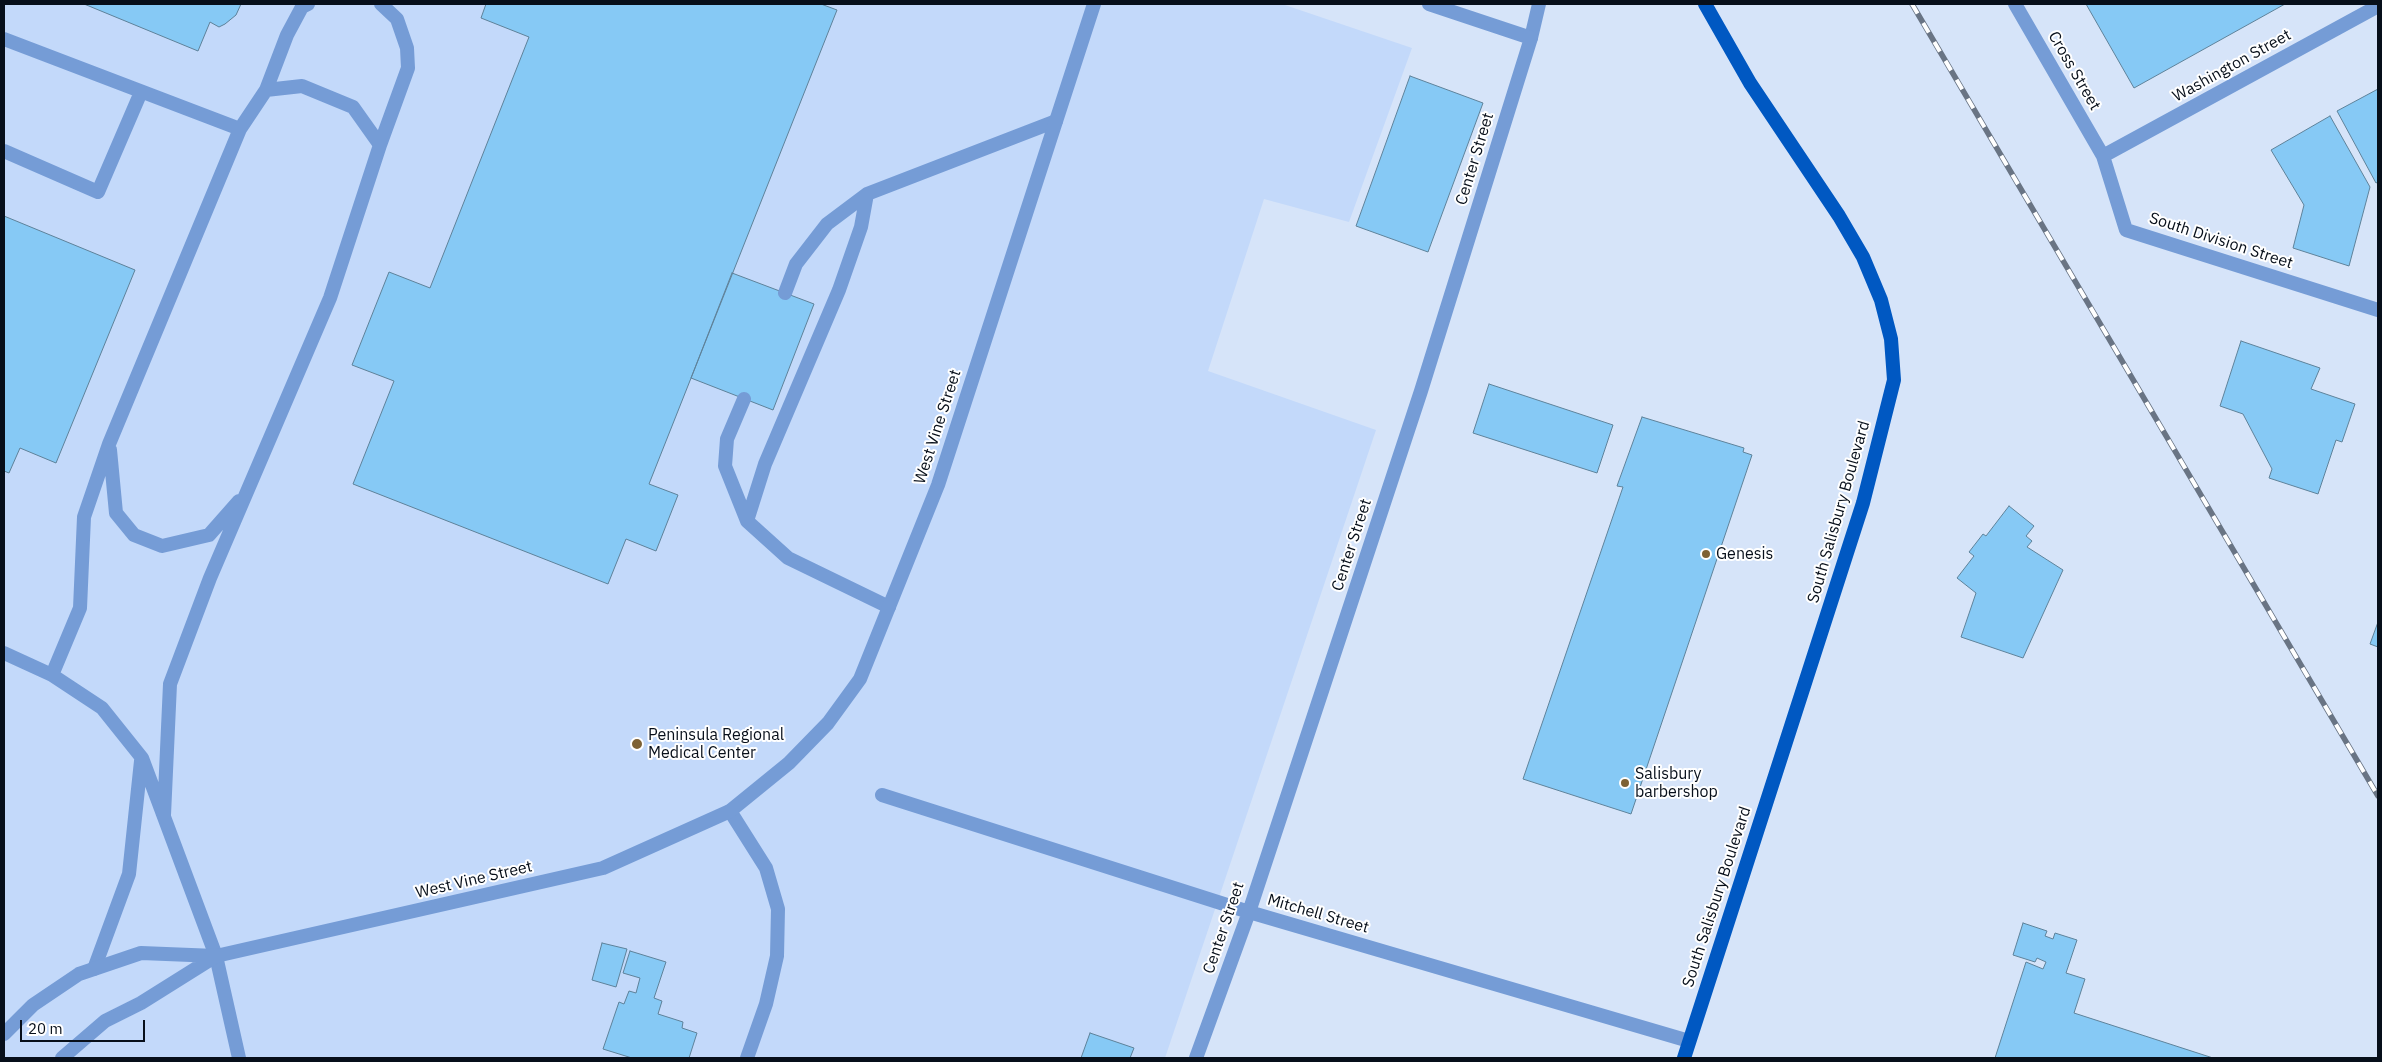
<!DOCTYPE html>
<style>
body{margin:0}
#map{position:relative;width:2382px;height:1062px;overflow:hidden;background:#d6e4f9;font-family:"IBM Plex Sans",sans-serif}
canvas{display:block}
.frame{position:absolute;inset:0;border:5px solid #070f1a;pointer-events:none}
.scale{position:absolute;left:20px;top:1020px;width:125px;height:22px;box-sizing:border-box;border:2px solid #070f1a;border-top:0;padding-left:6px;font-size:15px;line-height:18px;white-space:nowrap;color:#070f1a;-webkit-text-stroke:4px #fff;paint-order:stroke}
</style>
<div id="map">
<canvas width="2382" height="1062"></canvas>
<div class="frame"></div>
<div class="scale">20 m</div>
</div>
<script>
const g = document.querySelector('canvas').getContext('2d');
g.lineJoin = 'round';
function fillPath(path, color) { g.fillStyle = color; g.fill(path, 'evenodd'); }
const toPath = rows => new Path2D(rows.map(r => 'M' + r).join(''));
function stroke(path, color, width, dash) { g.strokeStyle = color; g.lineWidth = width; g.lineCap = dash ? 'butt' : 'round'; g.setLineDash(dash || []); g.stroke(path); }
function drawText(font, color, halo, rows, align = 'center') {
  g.font = font + ' "IBM Plex Sans",sans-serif'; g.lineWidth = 4; g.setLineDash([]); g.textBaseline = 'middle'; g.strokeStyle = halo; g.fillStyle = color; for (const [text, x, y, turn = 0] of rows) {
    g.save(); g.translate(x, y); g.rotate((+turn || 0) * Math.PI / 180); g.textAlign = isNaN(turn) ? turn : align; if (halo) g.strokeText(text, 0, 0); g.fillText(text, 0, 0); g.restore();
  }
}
const built = toPath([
 [4,4,1282,4,1412,48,1349,222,1264,199,1208,371,1376,430,1165,1058,4,1058]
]);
const building = toPath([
 [84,4,241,4,236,15,225,24,219,27,210,22,198,51,84,4],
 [486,4,821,4,837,10,649,484,678,495,656,551,626,539,608,584,353,484,394,381,352,365,389,272,430,288,529,37,481,18,486,4],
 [2086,4,2285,4,2134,88,2086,4],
 [1410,76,1483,103,1428,252,1356,226,1410,76],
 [2378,89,2378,182,2376,183,2337,111,2378,89],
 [2330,116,2370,187,2349,266,2293,248,2304,205,2271,150,2330,116],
 [4,216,135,270,56,463,20,448,9,473,4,471,4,216],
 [732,273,814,304,773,410,691,378,732,273],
 [2241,341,2320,368,2311,389,2355,404,2342,442,2336,440,2318,494,2269,478,2272,469,2243,414,2220,406,2241,341],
 [1489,384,1613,425,1597,473,1473,433,1489,384],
 [1642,417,1744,448,1743,452,1752,455,1631,814,1523,779,1623,487,1617,486,1642,417],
 [2009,506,2034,526,2026,536,2032,541,2027,547,2063,570,2023,658,1961,637,1976,593,1957,578,1974,556,1969,552,1983,534,1986,536,2009,506],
 [2378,622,2378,647,2370,644,2378,622],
 [2023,923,2047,931,2045,936,2053,939,2055,933,2077,940,2066,973,2085,979,2074,1013,2213,1058,1995,1058,2026,962,2043,969,2046,962,2037,958,2035,962,2013,955,2023,923],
 [602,943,627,949,616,987,592,980,602,943],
 [630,951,666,962,654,998,662,1001,658,1014,683,1022,682,1028,697,1033,689,1058,632,1058,603,1049,619,1002,624,1004,629,991,636,993,640,978,623,973,630,951],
 [1090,1033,1134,1048,1130,1058,1081,1058,1090,1033]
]);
const service = toPath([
 [1531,38,1539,4],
 [4,39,240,129],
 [266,90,287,35,302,7,308,4],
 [380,145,408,68,407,48,397,19,381,4],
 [4,151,98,192,141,92],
 [785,293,796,264,827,224,867,194,1056,121],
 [744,399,727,439,725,466,747,521,788,558,889,607],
 [110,450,116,513,134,535,162,546,209,535,239,501],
 [747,521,765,464,839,290,861,227,867,194],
 [4,653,52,675,102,708,142,758,216,956,239,1058],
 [52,675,80,608,84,517,109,444,240,129,266,90,302,86,353,107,380,145,330,298,210,578,170,684,164,815],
 [94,969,129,874,141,761]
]);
const minor = toPath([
 [2015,4,2103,156,2126,230,2378,310],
 [2103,156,2378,6],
 [882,795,1249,912,1689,1041],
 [730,811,766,868,778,909,777,956,766,1004,747,1058],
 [1196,1058,1249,912,1421,391,1531,38,1429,4]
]);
const tertiary = toPath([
 [4,1034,33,1005,79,974,141,953,216,956,603,868,730,811,789,763,828,723,860,679,938,485,1094,4],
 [62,1058,105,1021,141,1003,216,956]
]);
const primary = toPath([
 [1684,1058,1863,503,1894,380,1891,339,1881,300,1863,257,1839,216,1750,83,1705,4]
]);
const rail = toPath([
 [1912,4,2378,796]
]);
const markers = [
 [1706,554,5,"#7d6134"],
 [637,744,6,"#7d6134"],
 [1625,783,5,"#7d6134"]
];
const streetNames = [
 ["Washington Street",2232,66,-29],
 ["Cross Street",2074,71,60],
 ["Center Street",1475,159,-73],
 ["South Division Street",2221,241,18],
 ["West Vine Street",938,427,-72],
 ["South Salisbury Boulevard",1839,512,-74],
 ["Center Street",1352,545,-72],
 ["West Vine Street",474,880,-13],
 ["South Salisbury Boulevard",1717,897,-72],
 ["Mitchell Street",1318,914,16],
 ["Center Street",1224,928,-71]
];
const poiNames = [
 ["Genesis",1716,554],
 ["Peninsula Regional",648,735],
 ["Medical Center",648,753],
 ["Salisbury",1635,774],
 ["barbershop",1635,792]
];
fillPath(built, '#c3d9fa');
fillPath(building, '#86c9f5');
stroke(building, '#5e829a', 1);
stroke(service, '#759cd6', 14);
stroke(minor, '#759cd6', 14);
stroke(tertiary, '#759cd6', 14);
stroke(primary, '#0058c2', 14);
stroke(rail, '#697484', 5.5);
stroke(rail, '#fff', 4, [11]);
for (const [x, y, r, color] of markers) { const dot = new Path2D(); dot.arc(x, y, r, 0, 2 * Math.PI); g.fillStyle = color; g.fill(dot); stroke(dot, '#fff', 2); }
drawText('16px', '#070f1a', '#fff', streetNames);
drawText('16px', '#070f1a', '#fff', poiNames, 'left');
</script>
